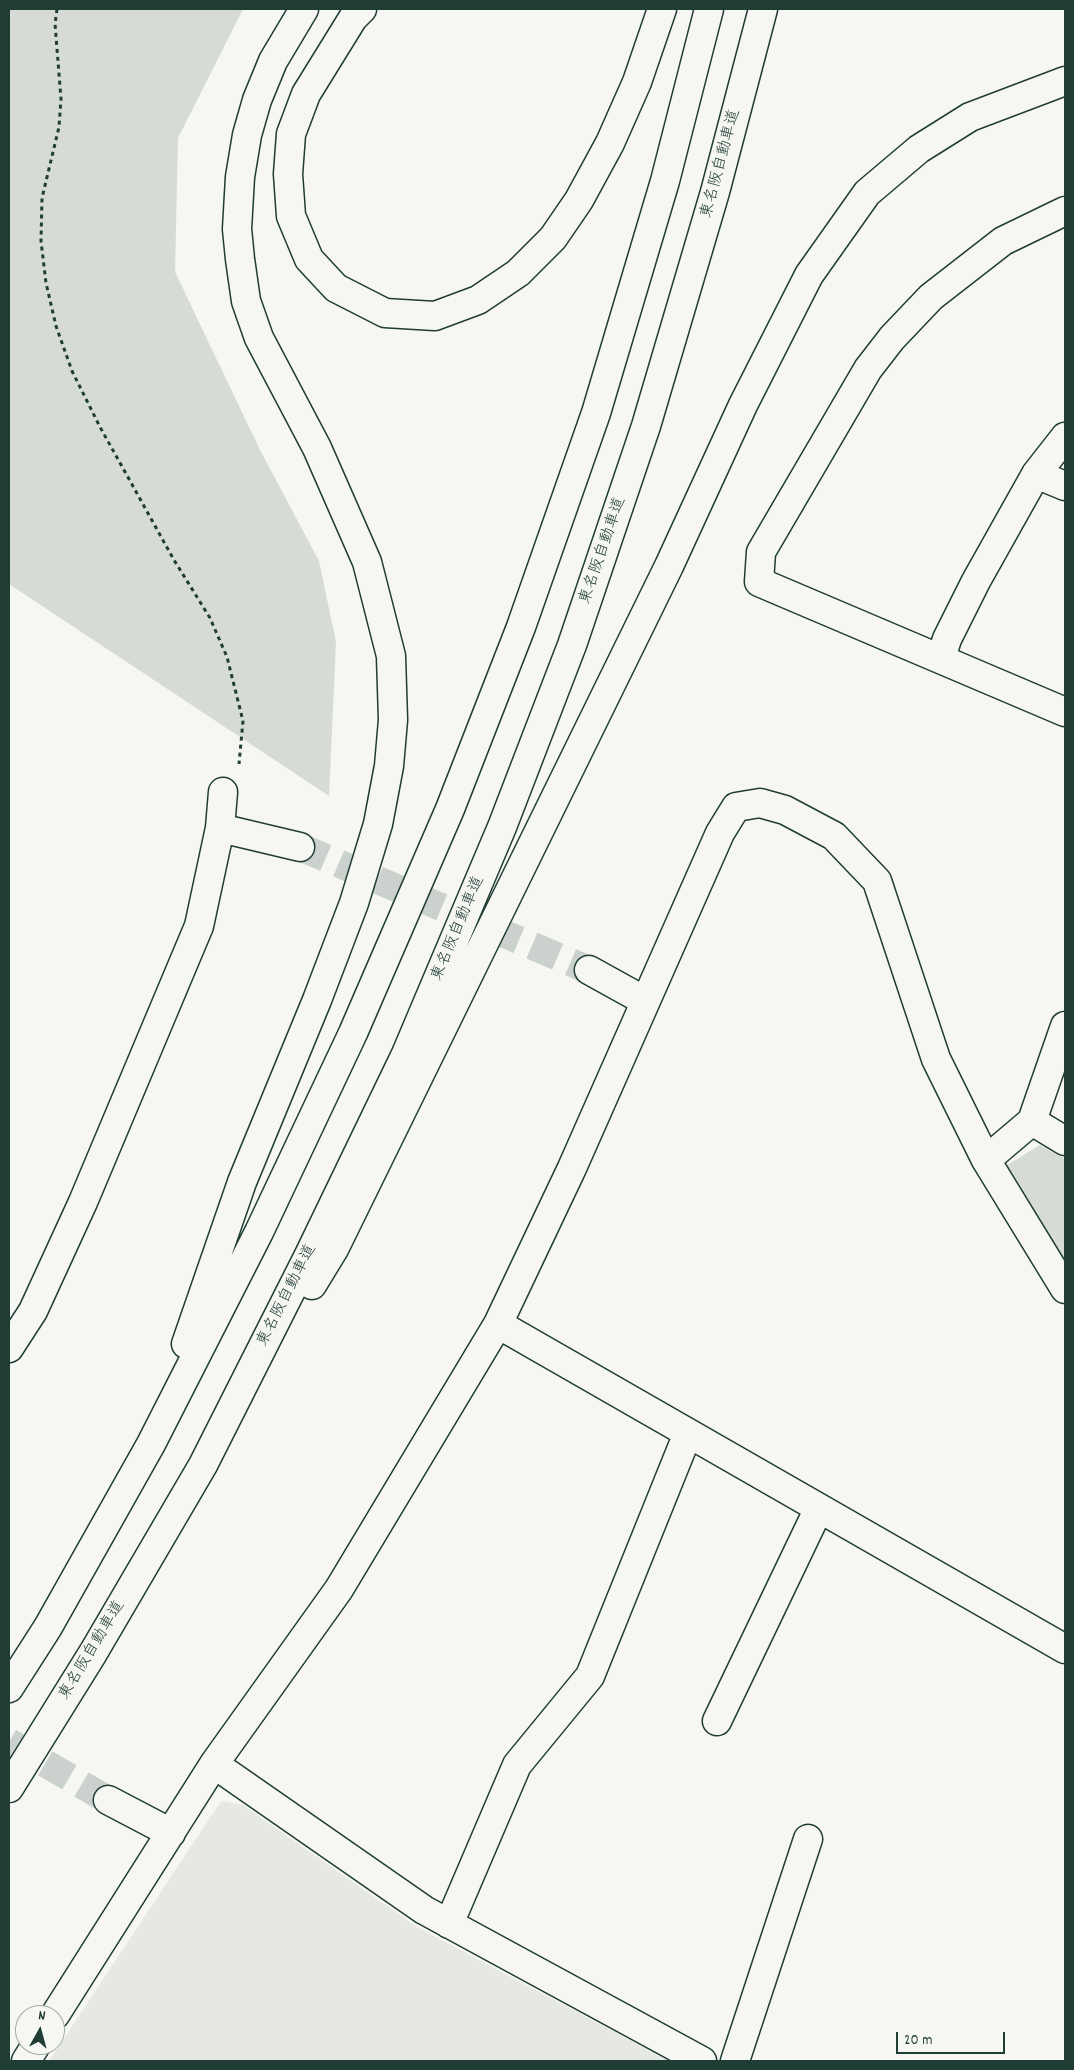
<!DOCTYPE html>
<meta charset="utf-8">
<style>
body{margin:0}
#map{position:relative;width:1074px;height:2070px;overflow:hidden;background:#f6f6f2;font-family:Dekko,sans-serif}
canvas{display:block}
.frame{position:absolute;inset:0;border:10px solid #1f3d34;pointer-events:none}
.north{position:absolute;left:15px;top:2005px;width:50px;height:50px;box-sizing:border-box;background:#f6f6f2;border:1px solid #a0aca6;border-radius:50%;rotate:7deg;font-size:14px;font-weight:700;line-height:20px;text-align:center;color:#1f3d34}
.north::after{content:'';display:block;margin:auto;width:18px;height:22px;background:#1f3d34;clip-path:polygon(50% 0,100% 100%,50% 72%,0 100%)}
.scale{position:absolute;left:896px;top:2032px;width:109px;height:22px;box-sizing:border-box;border:2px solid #1f3d34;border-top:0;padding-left:6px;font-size:15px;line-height:18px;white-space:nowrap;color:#1f3d34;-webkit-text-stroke:4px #f6f6f2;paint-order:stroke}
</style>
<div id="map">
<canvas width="1074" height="2070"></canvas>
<div class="frame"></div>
<div class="north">N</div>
<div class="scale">20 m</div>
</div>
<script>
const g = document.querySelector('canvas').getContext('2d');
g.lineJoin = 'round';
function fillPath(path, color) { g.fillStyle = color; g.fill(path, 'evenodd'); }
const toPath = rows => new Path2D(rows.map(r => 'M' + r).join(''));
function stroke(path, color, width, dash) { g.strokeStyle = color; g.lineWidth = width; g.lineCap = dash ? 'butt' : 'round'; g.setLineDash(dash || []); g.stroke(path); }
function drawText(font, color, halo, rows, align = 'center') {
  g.font = font + ' Dekko,"Klee One",sans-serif'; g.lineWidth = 4.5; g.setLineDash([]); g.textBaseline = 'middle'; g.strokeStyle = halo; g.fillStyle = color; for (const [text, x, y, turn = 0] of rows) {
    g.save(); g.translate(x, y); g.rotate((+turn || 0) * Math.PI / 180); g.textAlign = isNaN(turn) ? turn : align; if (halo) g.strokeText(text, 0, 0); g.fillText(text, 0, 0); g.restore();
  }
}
const built = toPath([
 [221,1801,243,1805,417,1927,669,2061,49,2061]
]);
const green = toPath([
 [9,9,243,9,178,138,175,272,260,450,319,561,336,642,329,796,9,584],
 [1040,1145,1065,1159,1065,1262,1004,1167]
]);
const minorTunnel = toPath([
 [300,847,589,970],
 [9,1742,108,1800]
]);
const path = toPath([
 [57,9,55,24,61,99,59,127,42,198,41,241,46,283,56,326,72,371,100,427,174,560,210,618,227,657,243,721,239,764]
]);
const minor = toPath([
 [1065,211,1003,241,931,297,892,338,868,369,761,552,759,582,1065,712],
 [1036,474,1065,486],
 [941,658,947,639,976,581,1036,474,1065,437],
 [220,828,223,792],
 [589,970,645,1001],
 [1065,1026,1032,1121,1065,1141],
 [986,1160,1032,1121],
 [498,1324,1065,1649],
 [9,1348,33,1311,83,1202,199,926,220,828,300,847],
 [717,1721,819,1508],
 [214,1764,424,1910,702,2061],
 [108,1800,171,1833],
 [449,1924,517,1765,590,1676,688,1433],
 [55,2015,214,1764,339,1589,498,1324,572,1168,720,833,736,807,760,803,785,810,834,836,877,881,936,1059,986,1160,1065,1289],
 [26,2061,36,2045],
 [735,2061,808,1839]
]);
const highway = toPath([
 [362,9,353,18,306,94,291,134,288,174,291,216,309,259,336,288,385,313,435,316,478,300,518,273,553,238,579,200,610,143,637,82,662,9],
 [312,1285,334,1249,669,566,743,405,809,275,867,193,919,149,970,117,1065,81],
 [186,1344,242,1182,317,1000,354,903,378,824,389,766,393,720,391,656,367,562,317,448,259,338,246,301,240,259,237,229,240,177,247,135,257,100,273,61,304,9],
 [9,1688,48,1627,151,1444,259,1232,353,1033,450,809,521,627,596,413,665,181,709,9],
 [9,1788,93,1653,203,1465,309,1255,406,1054,502,827,572,645,646,426,715,192,763,9]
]);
const streetNames = [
 ["東名阪自動車道",722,164,-75],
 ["東名阪自動車道",604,551,-71],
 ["東名阪自動車道",459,929,-67],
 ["東名阪自動車道",288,1296,-63],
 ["東名阪自動車道",93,1651,-59]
];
fillPath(built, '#e6e8e4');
fillPath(green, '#d6dbd6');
stroke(minorTunnel, '#cbd1cc', 28, [28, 14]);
stroke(minor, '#1f3d34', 31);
stroke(highway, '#1f3d34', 31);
stroke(path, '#1f3d34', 3, [4, 4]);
stroke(minor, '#f6f6f2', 28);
stroke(highway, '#f6f6f2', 28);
drawText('16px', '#1f3d34', '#f6f6f2', streetNames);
</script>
